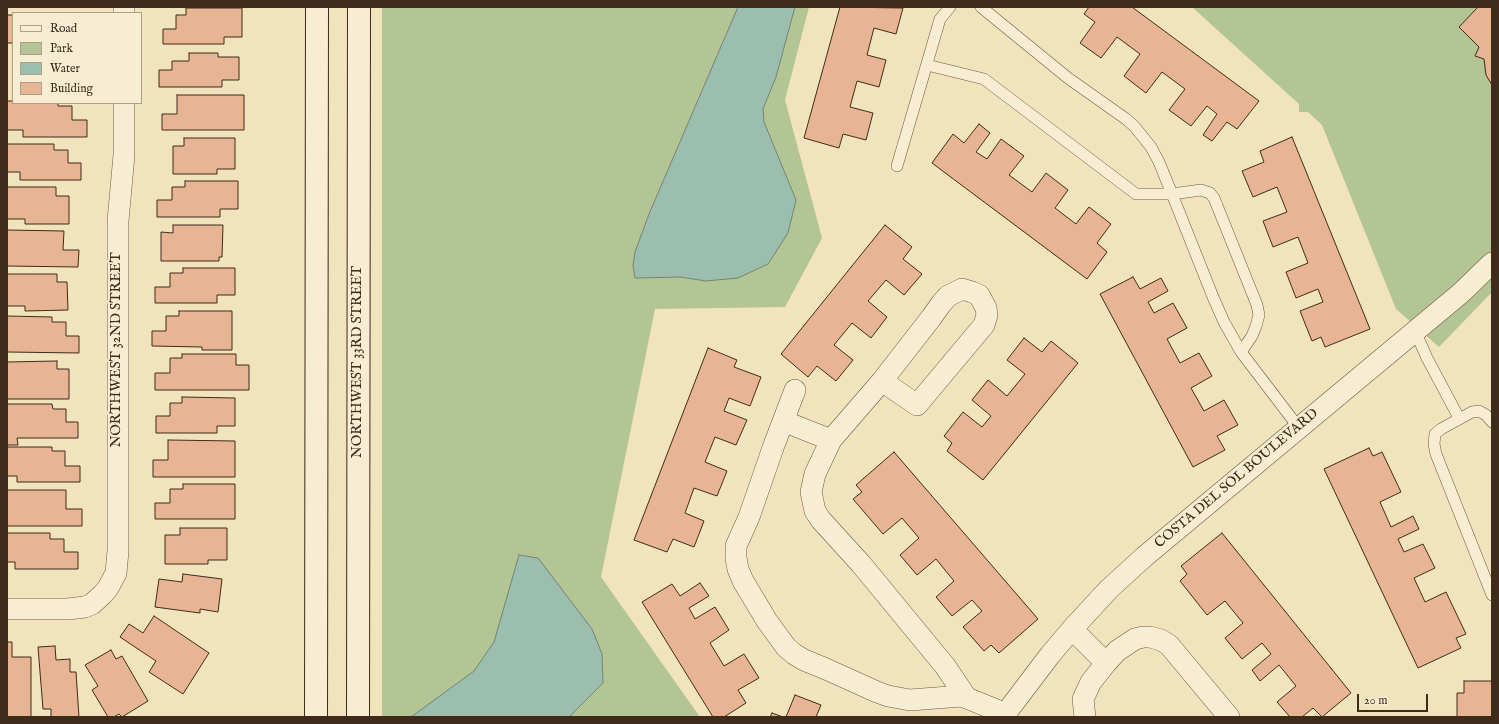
<!DOCTYPE html>
<style>
body{margin:0}
#map{position:relative;width:1499px;height:724px;overflow:hidden;background:#f1e3bb;font-family:"IM FELL English",serif}
canvas{display:block}
.frame{position:absolute;inset:0;border:8px solid #3f2b1a;pointer-events:none}
.legend{position:absolute;left:12px;top:12px;width:130px;height:92px;box-sizing:border-box;background:#f6edd3;border:1px solid #ad9f89;margin:0;padding:5px 7px;list-style:none;font-size:12px;color:#3f2b1a}
.legend li{display:flex;align-items:center;gap:8px;height:20px}
.legend b{width:20px;border:1px solid #ad9f89}
.scale{position:absolute;left:1357px;top:694px;width:71px;height:18px;box-sizing:border-box;border:2px solid #3f2b1a;border-top:0;padding-left:5px;font-size:12px;line-height:14px;white-space:nowrap;color:#3f2b1a;-webkit-text-stroke:3px #f6edd3;paint-order:stroke}
</style>
<div id="map">
<canvas width="1499" height="724"></canvas>
<div class="frame"></div>
<ul class="legend">
<li><b style="height:5px;background:#f6edd3"></b>Road</li>
<li><b style="height:11px;background:#b3c595"></b>Park</li>
<li><b style="height:11px;background:#9bbeae"></b>Water</li>
<li><b style="height:11px;background:#e7b594"></b>Building</li>
</ul>
<div class="scale">20 m</div>
</div>
<script>
const g = document.querySelector('canvas').getContext('2d');
g.lineJoin = 'round';
function fillPath(path, color) { g.fillStyle = color; g.fill(path, 'evenodd'); }
const toPath = rows => new Path2D(rows.map(r => 'M' + r).join(''));
function stroke(path, color, width, dash) { g.strokeStyle = color; g.lineWidth = width; g.lineCap = dash ? 'butt' : 'round'; g.setLineDash(dash || []); g.stroke(path); }
function drawText(font, color, halo, rows, align = 'center') {
  g.font = font + ' "IM FELL English",serif'; g.lineWidth = 4; g.setLineDash([]); g.textBaseline = 'middle'; g.strokeStyle = halo; g.fillStyle = color; for (const [text, x, y, turn = 0] of rows) {
    g.save(); g.translate(x, y); g.rotate((+turn || 0) * Math.PI / 180); g.textAlign = isNaN(turn) ? turn : align; if (halo) g.strokeText(text, 0, 0); g.fillText(text, 0, 0); g.restore();
  }
}
const green = toPath([
 [382,7,809,7,785,100,822,238,785,307,655,309,601,577,700,717,382,717],
 [1192,7,1492,7,1492,292,1439,347,1396,309,1322,125,1308,112,1299,112,1299,104]
]);
const water = toPath([
 [738,7,795,7,776,77,763,109,764,122,796,200,788,233,768,264,738,278,706,281,680,277,635,278,633,265,635,252,649,214,738,7],
 [519,555,538,558,592,629,602,654,603,683,569,717,411,717,474,671,494,642,519,555]
]);
const building = toPath([
 [840,7,903,8,896,34,874,28,867,55,886,60,879,87,857,81,850,107,873,113,866,140,843,134,839,148,804,138,840,7],
 [1089,7,1132,7,1259,101,1237,129,1227,122,1212,141,1203,135,1217,114,1207,106,1191,126,1169,110,1185,89,1162,72,1146,93,1124,76,1140,54,1117,37,1101,58,1080,43,1095,22,1084,14,1089,7],
 [1478,7,1492,7,1492,85,1486,75,1484,59,1475,56,1479,47,1459,27,1478,7],
 [186,8,242,8,242,37,224,37,224,44,163,44,163,29,176,29,176,15,186,15,186,8],
 [7,15,13,15,13,43,7,43,7,15],
 [189,53,218,53,218,57,239,57,239,80,222,80,222,87,159,87,159,70,172,70,172,61,189,61,189,53],
 [177,95,244,95,244,130,162,130,162,114,177,114,177,95],
 [7,101,13,101,13,103,58,103,58,106,72,106,72,120,87,120,87,137,23,137,23,130,7,130,7,101],
 [979,124,990,133,976,152,987,159,1001,139,1024,156,1009,175,1032,192,1046,173,1068,190,1055,208,1076,224,1089,207,1111,224,1097,243,1107,252,1087,279,932,163,953,134,964,143,979,124],
 [1292,137,1370,329,1325,347,1321,337,1312,341,1300,311,1323,302,1318,289,1296,298,1286,272,1308,263,1298,237,1273,247,1263,221,1287,212,1277,187,1253,197,1242,171,1264,162,1260,151,1292,137],
 [184,138,235,138,235,169,217,169,217,174,173,174,173,146,184,146,184,138],
 [7,144,54,144,54,150,68,150,68,163,81,163,81,180,20,180,20,172,7,172,7,144],
 [185,181,238,181,238,209,220,209,220,217,157,217,157,200,172,200,172,187,185,187,185,181],
 [7,187,56,187,56,196,69,196,69,224,25,224,25,219,7,219,7,187],
 [173,225,223,225,222,257,219,257,219,261,161,261,161,232,173,233,173,225],
 [885,225,912,247,903,259,922,274,904,295,886,280,868,301,887,317,871,338,852,323,834,345,853,360,836,381,817,366,808,377,781,354,885,225],
 [7,230,64,231,63,250,79,250,78,267,7,266,7,230],
 [183,268,235,268,235,295,217,295,217,303,155,303,155,287,170,287,170,273,183,273,183,268],
 [7,274,57,274,57,282,67,282,68,310,25,311,25,306,7,306,7,274],
 [1133,277,1140,289,1161,278,1168,291,1148,302,1154,313,1173,303,1187,328,1167,339,1180,363,1199,353,1212,376,1191,388,1204,411,1224,400,1238,425,1217,436,1225,450,1193,467,1100,294,1133,277],
 [179,311,232,311,232,350,202,350,202,347,152,346,152,331,166,331,166,316,179,316,179,311],
 [7,316,52,317,52,322,66,322,66,336,79,336,79,353,7,352,7,316],
 [1024,338,1042,352,1051,341,1078,363,983,480,947,451,952,443,944,436,963,412,982,427,991,416,972,400,988,380,1007,396,1025,374,1007,360,1024,338],
 [708,348,737,360,734,367,761,377,750,406,729,398,724,411,747,420,736,445,715,437,705,462,727,471,717,496,694,488,685,513,704,521,694,547,673,539,667,552,634,540,708,348],
 [182,354,236,354,236,365,249,365,249,390,155,390,155,373,170,373,170,358,182,358,182,354],
 [57,361,57,369,69,369,69,399,7,399,7,362,57,361],
 [182,397,235,398,235,426,217,426,217,433,156,433,156,416,170,416,170,403,182,403,182,397],
 [7,404,52,404,53,409,66,409,66,422,78,422,78,438,17,438,18,445,7,445,7,404],
 [168,440,235,441,235,477,153,477,153,460,168,460,168,440],
 [7,447,52,447,52,451,65,451,65,466,80,466,80,482,17,482,17,476,7,476,7,447],
 [1369,448,1373,456,1382,452,1401,492,1380,502,1391,527,1413,516,1419,529,1398,539,1404,552,1423,544,1435,568,1414,578,1425,602,1446,592,1466,634,1456,638,1461,648,1418,668,1324,469,1369,448],
 [894,452,1038,619,999,653,991,645,984,651,963,627,982,611,972,600,952,616,936,597,954,581,936,559,917,575,900,555,919,538,902,518,883,534,853,499,862,492,856,485,894,452],
 [183,484,235,484,235,519,155,519,155,503,170,503,170,489,183,489,183,484],
 [7,490,66,490,66,509,82,509,82,526,7,526,7,490],
 [180,528,227,528,227,560,208,560,208,564,165,564,165,535,180,535,180,528],
 [7,533,50,533,50,539,64,539,64,552,78,552,78,569,15,569,15,562,7,562,7,533],
 [1222,533,1351,693,1322,717,1313,708,1302,717,1290,717,1277,702,1296,686,1279,665,1260,681,1252,670,1271,654,1262,643,1242,659,1225,638,1243,623,1225,601,1207,615,1180,581,1187,574,1181,566,1222,533],
 [183,574,222,579,218,612,200,609,200,613,155,607,159,579,182,582,183,574],
 [700,583,709,596,689,608,695,619,715,607,729,630,710,643,724,666,744,654,759,678,738,690,746,703,724,717,713,717,642,602,672,584,680,596,700,583],
 [154,616,209,653,183,694,149,672,156,661,120,637,129,624,143,633,154,616],
 [7,642,12,642,12,657,31,657,31,717,7,717,7,642],
 [55,646,56,660,70,659,70,672,76,672,79,717,51,717,51,709,43,709,38,647,55,646],
 [111,650,116,659,122,656,148,701,122,717,119,714,114,717,108,717,92,690,98,686,85,665,111,650],
 [1464,681,1492,681,1492,717,1457,717,1457,693,1464,693,1464,681],
 [795,695,821,705,816,717,786,717,795,695],
 [772,713,783,717,770,717,772,713]
]);
const lane = toPath([
 [981,7,1068,78,1126,119,1134,126,1151,147,1159,162,1172,194,1201,190,1210,193,1214,198,1257,305,1259,315,1256,326,1252,336,1241,352,1299,428],
 [927,65,984,79,1136,194,1172,194,1213,297,1224,322,1241,352],
 [897,166,940,19,950,7],
 [1415,331,1427,358,1459,418],
 [1492,422,1486,415,1479,411,1472,412,1441,429,1435,434,1434,444,1436,454,1492,595]
]);
const street = toPath([
 [124,7,124,13],
 [882,381,917,405,984,325,987,315,986,308,979,295,972,292,962,289,948,296,941,304,931,318,882,381,831,440,815,474,811,492,815,511,821,520,861,564,945,666,966,697],
 [795,390,774,445,749,517,736,546,736,558,738,569,743,581,767,621,786,647,794,654,804,660,826,669,877,692,888,696,910,700,962,696,1006,714],
 [783,421,831,440],
 [7,609,68,609,85,607,92,604,103,594,108,588,116,573,118,551,118,221,124,155,124,103],
 [1072,629,1106,663],
 [1003,717,1050,655,1072,629,1109,589,1144,557,1461,293,1492,263],
 [1085,717,1083,699,1091,682,1106,663,1117,651,1135,639,1143,637,1150,637,1161,640,1169,645,1229,717]
]);
const secondary = toPath([
 [316,717,317,7],
 [358,717,359,7]
]);
const streetNames = [
 ["NORTHWEST 32ND STREET",117,350,-90],
 ["NORTHWEST 33RD STREET",358,362,-90],
 ["COSTA DEL SOL BOULEVARD",1237,479,-40]
];
fillPath(green, '#b3c595');
fillPath(water, '#9bbeae');
stroke(water, '#768373', 1);
fillPath(building, '#e7b594');
stroke(building, '#3f2b1a', 1);
stroke(lane, '#6c5942', 12);
stroke(street, '#6c5942', 22);
stroke(secondary, '#3f2b1a', 24);
stroke(lane, '#f6edd3', 11);
stroke(street, '#f6edd3', 21);
stroke(secondary, '#f6edd3', 22);
drawText('14px', '#3f2b1a', '#f6edd3', streetNames);
</script>
